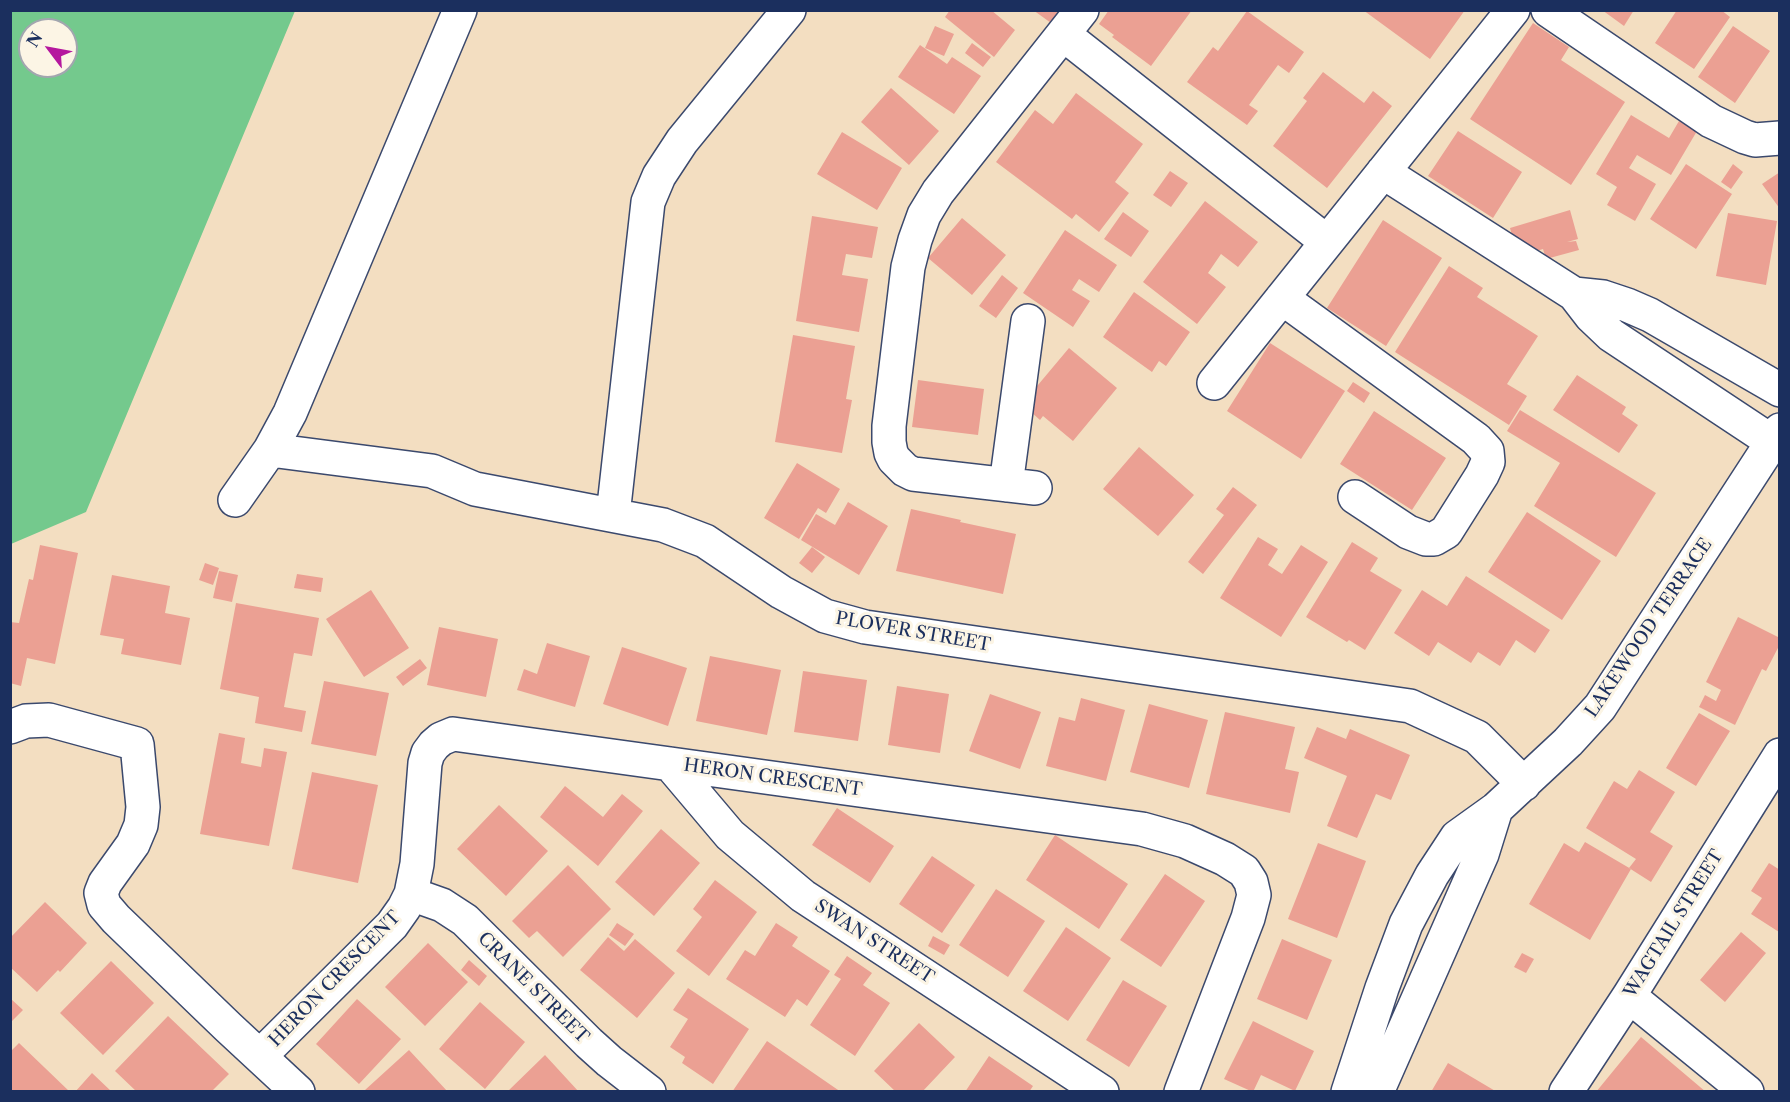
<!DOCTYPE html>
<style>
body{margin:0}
#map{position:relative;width:1790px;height:1102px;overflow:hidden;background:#f3dec1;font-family:"Libre Caslon Text",serif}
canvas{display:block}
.frame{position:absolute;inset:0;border:12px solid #1b2f5e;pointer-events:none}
.north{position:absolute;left:18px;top:18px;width:60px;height:60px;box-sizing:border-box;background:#fcf5e5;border:2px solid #a2a6af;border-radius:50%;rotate:302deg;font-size:16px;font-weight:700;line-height:24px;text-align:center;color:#1b2f5e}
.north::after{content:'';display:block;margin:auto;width:21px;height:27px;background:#b5179e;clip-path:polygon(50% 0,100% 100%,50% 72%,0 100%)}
</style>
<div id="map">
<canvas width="1790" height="1102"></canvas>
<div class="frame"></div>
<div class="north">N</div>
</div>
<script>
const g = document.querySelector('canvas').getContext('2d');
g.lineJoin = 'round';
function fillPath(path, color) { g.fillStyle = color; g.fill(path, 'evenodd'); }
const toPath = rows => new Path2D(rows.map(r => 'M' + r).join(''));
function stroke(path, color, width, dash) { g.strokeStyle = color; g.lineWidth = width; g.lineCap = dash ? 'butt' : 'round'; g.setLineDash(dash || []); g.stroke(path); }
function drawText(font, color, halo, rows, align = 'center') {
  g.font = font + ' "Libre Caslon Text",serif'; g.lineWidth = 6; g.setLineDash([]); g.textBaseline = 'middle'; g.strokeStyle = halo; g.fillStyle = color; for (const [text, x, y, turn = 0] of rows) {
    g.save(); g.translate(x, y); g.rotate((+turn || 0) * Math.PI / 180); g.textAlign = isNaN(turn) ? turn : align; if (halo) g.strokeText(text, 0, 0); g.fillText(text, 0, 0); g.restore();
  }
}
const green = toPath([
 [11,10,295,11,86,512,11,544],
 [30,30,66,30,66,66,30,66]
]);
const building = toPath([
 [950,10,991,10,1015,30,994,57,945,17],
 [1033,10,1071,10,1058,28],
 [1109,10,1192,10,1151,66,1112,37,1114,35,1099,24],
 [1363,10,1465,10,1430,59],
 [1602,10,1634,10,1624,26],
 [1677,10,1721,10,1730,17,1694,69,1655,43],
 [1247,11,1304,52,1289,73,1278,65,1249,105,1258,111,1247,125,1187,82,1213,47,1218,51],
 [1533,23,1569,47,1561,60,1625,102,1571,185,1470,119],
 [935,26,954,34,944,56,925,48],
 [1733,26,1770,51,1735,103,1698,77],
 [972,43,991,57,983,67,965,53],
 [920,45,947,64,952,57,981,76,954,114,898,77],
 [1323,72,1364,103,1373,91,1392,106,1327,188,1273,146,1307,101,1303,98],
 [891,88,939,131,909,165,861,122],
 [1076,93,1143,144,1115,182,1129,193,1099,232,1076,214,1072,219,996,162,1035,110,1053,124],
 [1631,115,1669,138,1679,121,1697,131,1671,175,1637,155,1629,168,1656,184,1635,221,1607,205,1617,187,1596,174],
 [1458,131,1522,172,1493,218,1428,176],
 [842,132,902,168,877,210,817,174],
 [1686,164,1732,194,1696,249,1650,219],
 [1733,164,1743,172,1731,189,1721,182],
 [1170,171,1188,183,1171,207,1153,195],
 [1780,172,1780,209,1762,184],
 [1205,201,1258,242,1238,267,1221,254,1208,273,1226,287,1197,324,1143,282],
 [1570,210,1578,239,1567,242,1576,241,1579,250,1546,259,1543,249,1518,257,1510,228],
 [1123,212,1149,231,1131,257,1104,239],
 [1728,213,1777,221,1766,285,1716,276],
 [812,216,878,227,872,258,846,254,842,275,868,279,859,332,796,321],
 [962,218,1006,255,972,295,928,258],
 [1383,220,1442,258,1386,346,1327,308],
 [1065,230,1117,265,1099,292,1079,279,1072,290,1090,301,1073,327,1023,293],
 [1449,266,1483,288,1477,297,1538,336,1507,384,1527,396,1509,425,1395,352],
 [1002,275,1018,288,996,318,979,306],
 [1134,292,1190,332,1166,366,1159,361,1152,372,1103,337],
 [793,335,855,346,846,399,852,400,842,453,775,442],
 [1270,343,1345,391,1301,459,1227,411],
 [1069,348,1117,388,1073,441,1043,416,1040,420,1022,404],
 [1577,375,1626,407,1622,414,1638,425,1619,453,1553,410],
 [918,380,984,389,978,435,912,427],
 [1353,382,1370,393,1364,403,1347,391],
 [1520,410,1656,493,1616,557,1534,506,1560,463,1507,431],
 [1374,411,1446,458,1412,510,1340,464],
 [1139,447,1194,495,1158,536,1103,489],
 [797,463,840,489,826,513,818,508,799,539,764,518],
 [1233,487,1257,505,1203,574,1188,562,1224,515,1216,509],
 [848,502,888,526,859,575,801,540,816,514,835,525],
 [911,509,961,520,960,522,1016,534,1003,594,896,571],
 [1527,512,1601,561,1562,620,1488,572],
 [1258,537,1278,549,1268,565,1282,574,1301,545,1328,562,1281,637,1220,598],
 [1352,542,1378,558,1370,571,1402,590,1365,650,1349,640,1347,642,1306,617],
 [40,545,78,553,55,664,27,658,21,686,10,683,10,622,19,623,29,579,33,580],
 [812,547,825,557,812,573,799,563],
 [205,563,219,568,213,585,199,580],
 [219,571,238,575,232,602,213,598],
 [297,574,323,578,321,592,294,588],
 [112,575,170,586,165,613,190,618,181,665,121,654,124,639,100,635],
 [1466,576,1550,630,1535,653,1516,640,1500,666,1478,652,1471,663,1438,642,1429,656,1394,633,1422,590,1447,606],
 [371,590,409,648,364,677,326,619],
 [236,603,319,618,312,656,294,653,284,707,306,711,302,732,255,723,259,697,220,689],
 [1738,617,1780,638,1780,644,1766,671,1762,669,1735,725,1699,707,1705,695,1716,701,1721,690,1706,682],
 [439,627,498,639,486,697,427,685],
 [547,643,590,656,575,707,517,690,524,669,537,674],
 [622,647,687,668,668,726,603,704],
 [710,656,781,670,767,735,696,721],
 [420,659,427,668,403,686,396,677],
 [803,671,867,680,858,741,794,732],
 [324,681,389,693,376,756,311,744],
 [897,686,949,694,940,753,888,745],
 [990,694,1041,712,1020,769,969,751],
 [1081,698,1125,710,1106,781,1046,766,1059,717,1075,721],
 [1149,704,1208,720,1189,788,1130,772],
 [1225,712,1295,727,1285,769,1299,772,1290,813,1206,794],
 [1699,713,1730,731,1696,786,1666,768],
 [1317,727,1346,739,1350,729,1410,755,1391,800,1376,794,1357,838,1327,826,1347,776,1304,758],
 [219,733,245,738,241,763,261,767,264,748,287,752,269,846,200,834],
 [1639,770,1675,792,1650,832,1673,846,1651,882,1629,868,1636,859,1586,828,1614,781,1627,789],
 [312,772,378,785,358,883,292,869],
 [565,786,603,817,622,794,643,811,598,866,540,817],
 [499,805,548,851,506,896,457,849],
 [837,808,894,846,870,883,812,845],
 [661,829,700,863,654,916,615,882],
 [1055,835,1128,884,1099,929,1026,880],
 [1585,842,1631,869,1590,940,1529,904,1564,843,1579,852],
 [1318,843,1366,861,1337,938,1288,919],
 [932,856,975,885,942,933,899,904],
 [1769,863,1780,870,1779,932,1751,914,1762,898,1751,891],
 [568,865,611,909,563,957,537,931,529,938,512,921],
 [1165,874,1205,901,1161,967,1120,940],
 [715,880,757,912,709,976,676,951,702,917,693,909],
 [996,889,1045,921,1008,977,959,945],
 [45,902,87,943,60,972,58,970,37,992,10,967,10,938],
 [617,923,634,934,625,946,609,935],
 [776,923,798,937,792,946,830,971,807,1006,797,999,785,1017,726,979,745,950,755,956],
 [1066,927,1111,958,1068,1021,1023,991],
 [1741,932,1766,953,1725,1002,1700,980],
 [933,936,950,945,944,955,928,946],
 [608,937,624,951,635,939,675,973,637,1018,580,970],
 [1282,939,1332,960,1307,1020,1257,999],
 [428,943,468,982,425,1026,385,987],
 [1522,953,1534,959,1526,973,1514,967],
 [847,956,872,973,863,985,890,1003,855,1056,810,1025,841,979,834,975],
 [469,960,487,976,479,986,461,970],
 [111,961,154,1003,103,1055,60,1013],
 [1123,980,1167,1006,1129,1067,1086,1040],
 [688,988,749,1029,713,1084,682,1063,685,1057,670,1047,688,1019,673,1010],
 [10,998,23,1010,10,1023],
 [357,999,401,1039,359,1084,316,1044],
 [480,1002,525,1042,485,1089,439,1049],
 [168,1016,229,1074,211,1092,137,1092,115,1071],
 [1253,1021,1314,1051,1295,1091,1261,1075,1253,1092,1224,1079],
 [919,1023,955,1057,922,1092,896,1092,874,1071],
 [1641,1037,1706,1092,1596,1092],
 [767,1041,841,1092,732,1092],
 [19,1043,70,1092,10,1092,10,1052],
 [409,1050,448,1092,367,1092,365,1090],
 [545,1055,579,1092,507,1092],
 [989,1056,1033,1086,1029,1092,965,1092],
 [1448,1063,1497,1092,1431,1092],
 [92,1073,112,1092,75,1092]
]);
const minor = toPath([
 [1548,10,1711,121,1745,137,1755,140,1780,138],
 [1063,34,1327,242],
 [1383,172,1574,294,1591,316,1611,335,1771,441],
 [1574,294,1603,297,1627,305,1650,315,1780,390],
 [1282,298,1476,439,1487,451,1488,462,1482,475,1446,532,1434,539,1426,539,1408,532,1355,497],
 [1214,383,1513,10],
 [270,450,432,471,475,489,663,525,705,541,781,592,825,616,865,627,1410,706,1477,737,1524,784],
 [1006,485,1028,321],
 [1035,488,913,474,905,470,894,459,891,453,889,442,889,426,908,267,915,240,924,215,938,192,1082,10],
 [235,500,270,450,290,413,460,10],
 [613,515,648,202,659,176,682,141,789,10],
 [10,727,26,721,49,720,137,744,143,807,141,825,133,844,105,883,101,893,104,905,116,919,228,1027,298,1092],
 [670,764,730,835,803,896,1102,1092],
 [411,894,442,905,465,920,589,1043,609,1061,649,1092],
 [1629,996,1747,1092],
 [261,1055,392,925,404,908,411,894,417,864,425,763,428,753,434,745,441,739,453,734,1142,829,1185,841,1225,859,1244,871,1251,882,1254,895,1248,918,1181,1092],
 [1348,1092,1382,988,1406,924,1432,875,1457,837,1496,809,1568,742,1600,707,1780,430],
 [1377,1092,1482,854,1496,809],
 [1566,1092,1629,996,1780,755]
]);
const streetNames = [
 ["LAKEWOOD TERRACE",1649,628,-56],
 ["PLOVER STREET",913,632,10],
 ["HERON CRESCENT",773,778,8],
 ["WAGTAIL STREET",1674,924,-58],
 ["SWAN STREET",874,942,33],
 ["HERON CRESCENT",335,979,-46],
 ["CRANE STREET",533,988,45]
];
fillPath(green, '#74c98d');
fillPath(building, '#eba093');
stroke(minor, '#3b496d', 36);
stroke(minor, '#fff', 33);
drawText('18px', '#1b2f5e', '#fcf5e5', streetNames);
</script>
